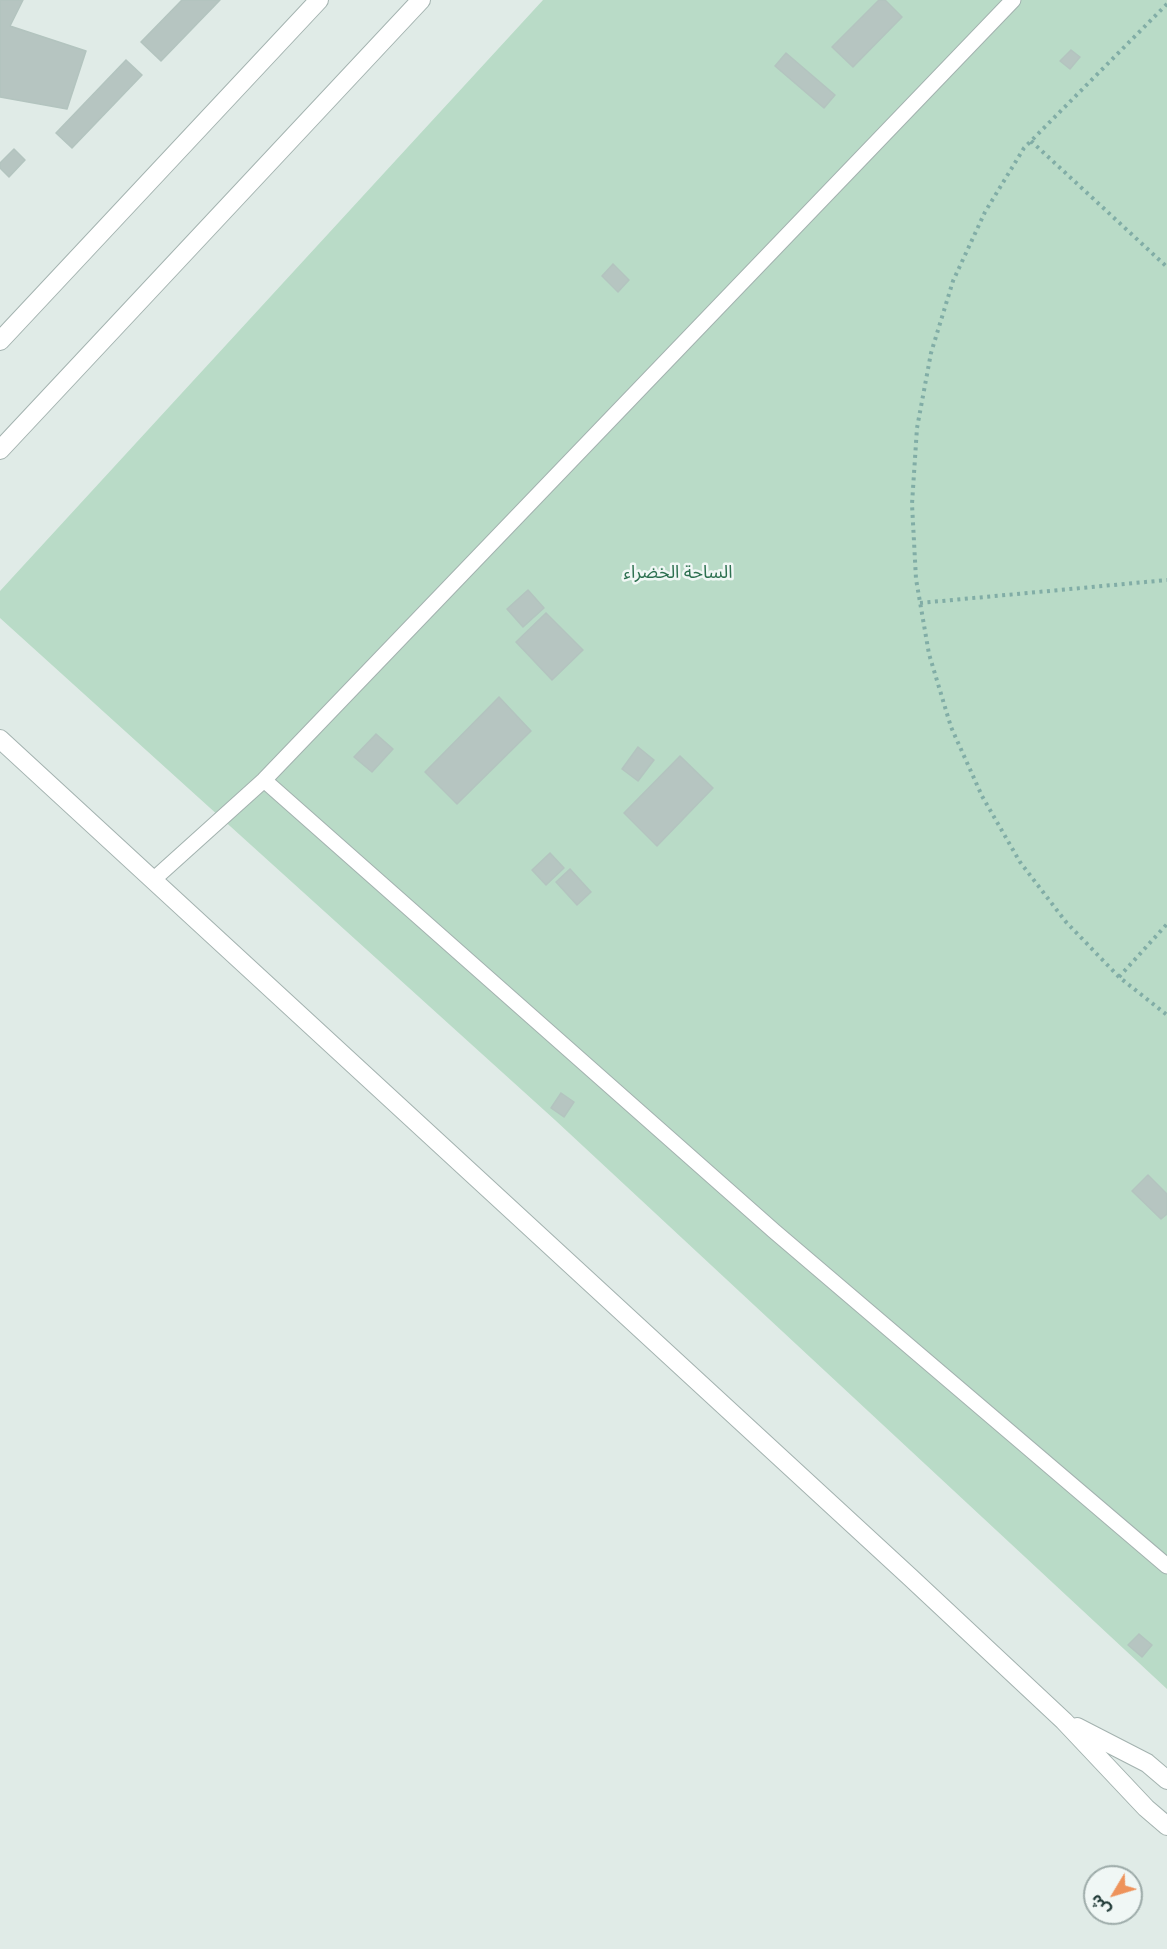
<!DOCTYPE html>
<meta charset="utf-8">
<style>
body{margin:0}
#map{position:relative;width:1167px;height:1949px;overflow:hidden;background:#e0ebe7;font-family:Karla,"Noto Sans Arabic",sans-serif}
canvas{display:block}
.north{position:absolute;left:1083px;top:1865px;width:60px;height:60px;box-sizing:border-box;background:#f0f7f5;border:2px solid #9daba9;border-radius:50%;rotate:232deg;font-size:16px;font-weight:700;line-height:24px;text-align:center;color:#213a37}
.north::after{content:'';display:block;margin:auto;width:21px;height:27px;background:#ee935b;clip-path:polygon(50% 0,100% 100%,50% 72%,0 100%)}
</style>
<div id="map">
<canvas width="1167" height="1949"></canvas>
<div class="north">ش</div>
</div>
<script>
const g = document.querySelector('canvas').getContext('2d');
g.lineJoin = 'round';
function fillPath(path, color) { g.fillStyle = color; g.fill(path, 'evenodd'); }
const toPath = rows => new Path2D(rows.map(r => 'M' + r).join(''));
function stroke(path, color, width, dash) { g.strokeStyle = color; g.lineWidth = width; g.lineCap = dash ? 'butt' : 'round'; g.setLineDash(dash || []); g.stroke(path); }
function drawText(font, color, halo, rows, align = 'center') {
  g.font = font + ' Karla,"Noto Sans Arabic",sans-serif'; g.lineWidth = 5; g.setLineDash([]); g.textBaseline = 'middle'; g.strokeStyle = halo; g.fillStyle = color; for (const [text, x, y, turn = 0] of rows) {
    g.save(); g.translate(x, y); g.rotate((+turn || 0) * Math.PI / 180); g.textAlign = isNaN(turn) ? turn : align; if (halo) g.strokeText(text, 0, 0); g.fillText(text, 0, 0); g.restore();
  }
}
const green = toPath([
 [543,0,1167,0,1167,1689,555,1120,0,618,0,591]
]);
const building = toPath([
 [0,0,23,0,10,26,86,51,67,109,0,97,0,0],
 [182,0,220,0,161,61,141,42,182,0],
 [879,0,885,0,902,17,853,67,832,47,879,0],
 [1071,50,1080,57,1070,69,1060,61,1071,50],
 [786,53,835,95,824,108,775,66,786,53],
 [126,60,142,75,72,148,56,133,126,60],
 [14,149,25,160,9,177,0,168,0,163,14,149],
 [613,264,629,280,618,292,602,276,613,264],
 [528,590,544,608,523,627,507,609,528,590],
 [546,613,583,650,552,680,516,642,546,613],
 [499,697,531,731,457,804,425,772,499,697],
 [376,734,393,749,372,772,354,757,376,734],
 [638,747,654,760,638,781,622,769,638,747],
 [680,756,713,788,657,846,624,813,680,756],
 [550,853,564,868,546,885,532,870,550,853],
 [570,869,591,892,577,905,556,882,570,869],
 [561,1093,574,1102,564,1117,551,1108,561,1093],
 [1148,1175,1167,1194,1167,1214,1161,1219,1132,1191,1148,1175],
 [1139,1634,1152,1645,1142,1657,1128,1645,1139,1634]
]);
const path = toPath([
 [1167,4,1024,148,985,212,953,281,931,353,917,428,912,504,916,579,929,654,951,727,982,796,1020,862,1066,922,1119,977,1167,1015],
 [1031,141,1167,267],
 [920,603,1167,580],
 [1119,977,1167,924]
]);
const service = toPath([
 [264,780,774,1231,1167,1566],
 [153,880,264,780,1013,0]
]);
const tertiary = toPath([
 [0,341,319,0],
 [0,450,421,0],
 [0,739,910,1577,1064,1721,1146,1808,1167,1826],
 [1077,1727,1147,1763,1167,1780]
]);
const parkNames = [
 ["الساحة الخضراء",678,573]
];
fillPath(green, '#b9dbc7');
fillPath(building, '#b6c5c1');
stroke(building, '#b3c4bf', 1.5);
stroke(service, '#a3b2af', 17);
stroke(tertiary, '#a3b2af', 20);
stroke(path, '#81ada6', 4, [3, 4.5]);
stroke(service, '#fff', 15);
stroke(tertiary, '#fff', 18);
drawText('18px', '#2d7050', '#f0f7f5', parkNames);
</script>
